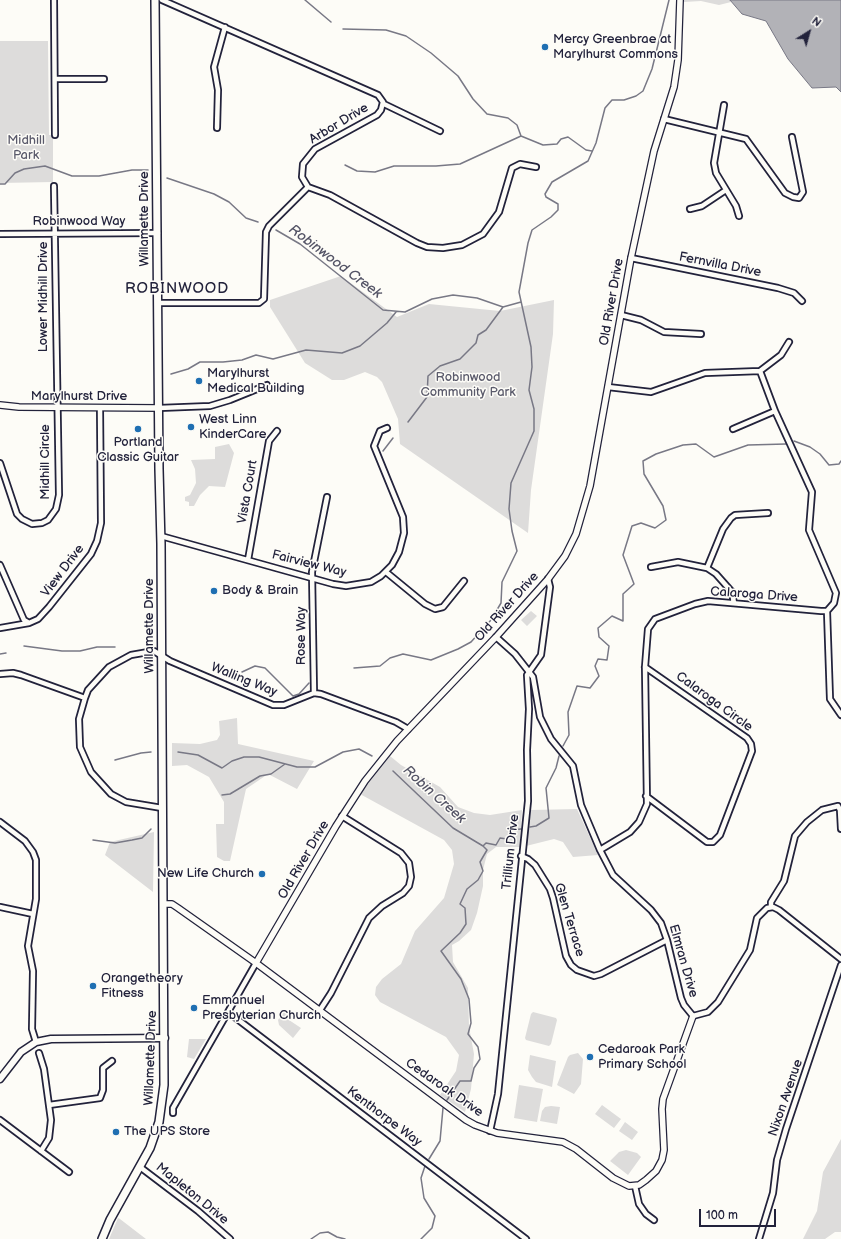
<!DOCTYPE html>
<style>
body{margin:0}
#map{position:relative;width:841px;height:1239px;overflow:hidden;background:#fdfcf7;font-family:"Balsamiq Sans",sans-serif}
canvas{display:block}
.north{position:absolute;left:789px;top:12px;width:40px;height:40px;-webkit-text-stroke:3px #fdfcf7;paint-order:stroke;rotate:37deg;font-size:11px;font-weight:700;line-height:16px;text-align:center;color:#22223b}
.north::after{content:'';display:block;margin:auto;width:14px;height:18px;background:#22223b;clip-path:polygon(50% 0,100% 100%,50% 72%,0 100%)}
.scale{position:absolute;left:699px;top:1209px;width:77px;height:18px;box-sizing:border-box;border:2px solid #22223b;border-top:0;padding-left:5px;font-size:12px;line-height:14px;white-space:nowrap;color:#22223b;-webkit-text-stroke:3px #fdfcf7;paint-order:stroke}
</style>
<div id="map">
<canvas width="841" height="1239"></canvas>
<div class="north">N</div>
<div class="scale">100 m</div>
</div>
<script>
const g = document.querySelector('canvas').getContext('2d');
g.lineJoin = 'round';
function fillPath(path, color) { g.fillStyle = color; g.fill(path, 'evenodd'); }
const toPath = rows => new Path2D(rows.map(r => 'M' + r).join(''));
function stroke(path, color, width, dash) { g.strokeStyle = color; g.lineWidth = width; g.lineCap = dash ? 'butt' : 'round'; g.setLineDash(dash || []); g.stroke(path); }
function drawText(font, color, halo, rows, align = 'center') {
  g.font = font + ' "Balsamiq Sans",sans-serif'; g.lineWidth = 3; g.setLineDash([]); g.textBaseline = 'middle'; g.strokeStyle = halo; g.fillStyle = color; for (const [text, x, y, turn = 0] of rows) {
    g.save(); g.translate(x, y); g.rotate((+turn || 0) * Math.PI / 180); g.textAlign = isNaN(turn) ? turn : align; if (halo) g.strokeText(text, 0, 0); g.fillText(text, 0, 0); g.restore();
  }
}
const green = toPath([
 [684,0,730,0,731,2,719,5,701,1,684,2],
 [0,41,48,41,49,135,53,135,53,182,0,183],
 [341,276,397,317,429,304,500,311,554,300,553,334,531,490,528,533,400,444,398,419,382,382,377,377,365,372,344,380,332,380,305,363,270,307,270,300],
 [229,444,234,453,225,487,209,486,200,495,194,506,189,506,189,502,185,501,185,497,190,495,196,483,195,469,191,460,215,459,215,447],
 [531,611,537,616,527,626,521,620],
 [237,718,238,744,314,761,297,789,268,774,246,789,230,861,224,861,217,857,216,824,224,824,224,802,209,777,187,765,172,766,172,743,200,744,217,740,220,735,219,721],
 [390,756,401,765,440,787,458,807,474,813,490,815,522,810,520,847,496,847,487,854,483,870,483,886,477,913,471,930,459,941,452,945,453,962,468,988,469,1027,474,1054,471,1089,465,1112,440,1095,456,1071,459,1055,446,1037,380,1002,375,995,376,987,382,979,401,964,415,931,444,898,454,864,452,850,444,840,360,794],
 [577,809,598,855,573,857,563,842,554,839,526,846,531,810],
 [154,832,153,892,105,855,110,842],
 [284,1011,290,1013,286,1018,301,1028,293,1038,279,1025,278,1020],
 [533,1012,556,1018,557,1020,551,1044,549,1046,526,1040,525,1038,531,1014],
 [189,1039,206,1039,194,1059,187,1057],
 [578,1053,583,1059,581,1084,574,1094,557,1085,568,1057,570,1055],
 [530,1055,556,1061,552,1087,536,1082,532,1077,528,1070],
 [519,1085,543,1089,537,1122,514,1118],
 [602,1105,621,1119,614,1128,595,1114],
 [551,1106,560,1107,557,1124,540,1121,542,1111,545,1107],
 [625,1122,638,1132,632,1140,619,1131],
 [841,1139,841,1232,835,1232,825,1239,803,1239,817,1211,823,1172],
 [626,1150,637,1153,641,1157,628,1175,610,1161,619,1152],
 [118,1218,120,1219,146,1239,109,1239]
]);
const water = toPath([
 [730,0,841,0,841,92,836,87,812,88,788,59,766,21,742,14,730,0]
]);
const stream = toPath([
 [305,0,331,22],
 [343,29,386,30,406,36,431,53,458,76,473,99,487,114,508,118,517,125,521,136,543,145,557,144,561,139,568,137,586,150,592,151],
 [345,165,357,171,375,172,394,166,436,166,460,164,521,136],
 [167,178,214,194,229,202,246,218,258,222],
 [0,184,5,184,15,173,24,169,45,166,72,176,99,176,132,170,148,170],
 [276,230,300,244,383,310,405,312,432,299,453,295,477,298,503,307,521,302],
 [171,374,188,369,200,362,223,362,242,360,256,355,273,359,306,350,342,353,360,346,387,323,396,312],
 [408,422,427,397,428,376,440,366,460,359,476,343,478,335,486,330,503,307],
 [794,441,810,447,820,454,829,465,839,464,841,461],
 [383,451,393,438],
 [24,646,62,651,80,651,97,647,115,647],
 [0,654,6,653],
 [354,668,380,666,390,658,403,654,431,660,458,649,471,642,491,620,501,603,502,582,517,551,512,531,509,509,511,483,534,431,534,409,529,390,532,367,531,347,519,292,528,243,532,230,551,217,558,210,558,204,546,197,545,194,552,182,588,161,596,143,605,108,612,100,624,100,636,96,643,91,652,69,669,0],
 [242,672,255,666,265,668,293,696,299,694,309,683],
 [563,746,569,735,568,712,577,686,590,688,599,676,595,666,598,659,607,660,609,646,599,637,598,628,612,616,623,621,623,594,634,584,623,555,632,526,641,523,655,528,666,520,663,506,644,474,643,461,656,454,683,445,696,444,714,457,748,445,786,444],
 [178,752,198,755,222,768,232,761,244,757,259,757,297,767,315,767,343,752,359,749,372,756],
 [115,760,141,753,151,752],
 [393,771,453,828,483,846],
 [222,795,230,794,260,776,271,774,285,764],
 [530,827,536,826,549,818,546,788,556,768,559,756],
 [93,840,115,843,132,840,142,838,151,829],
 [447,1100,460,1081,471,1081,474,1068,480,1059,478,1047,468,1034,471,1023,469,999,461,979,441,951,460,933,466,924,465,908,460,904,467,889,478,880,483,871,480,862,487,850,483,846,486,843,496,845,500,838,507,839,512,830,521,829],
 [429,1159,440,1141,443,1108],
 [311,1239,320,1233,328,1232,337,1237,345,1239],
 [421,1239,432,1228,435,1216,424,1198,421,1178,425,1166]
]);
const minor = toPath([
 [54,0,55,135],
 [162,0,378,95,383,102,381,110,377,115,315,149,303,164,302,177,308,187,330,195,417,243,427,247,443,248,462,245,483,234,499,212,512,168,520,164,536,167],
 [55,79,104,79],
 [384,104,440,131],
 [724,105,714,163,716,173,736,206,739,216],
 [664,119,746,139,785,193,793,197,799,198,803,192,792,137],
 [217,128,218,90,214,67,225,27],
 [690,209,702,206,726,190],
 [0,234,158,233],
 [631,258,778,288,794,293,802,301],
 [158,303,259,303,264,299,266,232,269,226,308,187],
 [621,315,641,320,664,332,701,334],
 [760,371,781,355,789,342],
 [608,387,651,392,705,373,760,371],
 [159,408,210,406,230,400,267,385],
 [733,429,775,411],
 [0,463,17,514,22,519,32,524,42,523,48,520,56,509,59,495,54,186],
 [161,536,333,584,346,586,371,582,381,576,392,565,399,552,404,533,403,517,374,446,380,431,387,428],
 [248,560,269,441,277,431],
 [0,565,24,620,29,623,38,619,49,607,91,554,97,541,101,523,100,408],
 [651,567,678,562,707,568,716,574,732,592,734,603],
 [707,568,723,529,731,518,735,515,768,513],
 [386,572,425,604,435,609,443,607,464,581],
 [827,611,830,699,841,715],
 [0,628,29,623],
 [496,637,515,654,533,677,540,717,551,739,573,766,581,805,600,850,613,875,651,910,661,923,667,940,681,998,684,1005,693,1016,708,1012,718,1002,750,950,757,918,767,908,773,907,779,910,841,959],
 [645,667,747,738,751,744,752,751,720,835,713,842,707,842,646,796],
 [0,674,13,673,21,675,85,698],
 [314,693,312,572,327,497],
 [162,808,126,802,111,794,91,772,80,747,79,719,85,698,88,690,109,667,131,655,154,651,170,661,273,705,284,705,314,693,321,694,396,722,408,729],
 [0,822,25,841,33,852,36,860,36,899,28,946,33,971,32,1029,36,1042],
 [600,850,630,832,639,822,647,804,645,667,648,629,655,619,695,604,708,601,821,611,827,611,834,603,836,593,809,530,812,492,775,411,760,371],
 [521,856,528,859,535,865,550,889,553,898,566,956,571,965,577,970,594,976,601,974,667,940],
 [0,907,33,914],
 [771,907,771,902,784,881,795,836,807,822,822,810,838,806,840,810,841,829],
 [320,1010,331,993,369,918,382,906,403,893,409,886,411,877,409,863,401,853,342,816],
 [228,1012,526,1239],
 [39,1053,44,1069,51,1120,49,1138,41,1151],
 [49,1105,100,1098,103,1090,103,1068,112,1061],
 [173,1113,173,1108,256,963],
 [0,1120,69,1172],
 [490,1131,498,1094,528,801,527,750,529,709,527,675,541,655,550,587,548,579],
 [140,1167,198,1211,230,1239],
 [635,1186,639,1204,646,1214,654,1220],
 [759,1239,773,1193,777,1160,786,1129,841,965]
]);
const tertiary = toPath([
 [0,405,19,407,159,408],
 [164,904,172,904,178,908,256,963,466,1120,475,1125,497,1133,563,1142,576,1149,613,1178,629,1186,639,1185,646,1180,656,1171,662,1160,664,1150,662,1109,663,1099,693,1016],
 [256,963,336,826,365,781,397,741,496,637,548,579,565,556,576,534,590,486,631,258,654,151,674,87,678,60,680,0]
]);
const secondary = toPath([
 [0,1079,21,1052,36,1042,51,1039,165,1038]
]);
const primary = toPath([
 [102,1239,110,1220,150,1148,159,1122,164,1085,161,544,159,469,155,0]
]);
const markers = [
 [545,47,4,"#1f6fb2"],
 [199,381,4,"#1f6fb2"],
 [191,427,4,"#1f6fb2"],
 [138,429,4,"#1f6fb2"],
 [214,591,4,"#1f6fb2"],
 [262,874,4,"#1f6fb2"],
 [93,986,4,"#1f6fb2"],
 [194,1008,4,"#1f6fb2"],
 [590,1057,4,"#1f6fb2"],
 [116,1132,4,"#1f6fb2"]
];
const poiNames = [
 ["Mercy Greenbrae at",553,40],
 ["Marylhurst Commons",553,55],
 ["Marylhurst",207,374],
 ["Medical Building",207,389],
 ["West Linn",199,420],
 ["KinderCare",199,435],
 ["Portland",138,443,"center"],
 ["Classic Guitar",138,458,"center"],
 ["Body & Brain",222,591],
 ["New Life Church",254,874,"right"],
 ["Orangetheory",101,979],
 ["Fitness",101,994],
 ["Emmanuel",202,1001],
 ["Presbyterian Church",202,1016],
 ["Cedaroak Park",598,1050],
 ["Primary School",598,1065],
 ["The UPS Store",124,1132]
];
const streetNames = [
 ["Arbor Drive",339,124,-31],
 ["Willamette Drive",145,219,-90],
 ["Robinwood Way",79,222],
 ["Fernvilla Drive",720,265,11],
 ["Lower Midhill Drive",44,297,-90],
 ["Old River Drive",612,302,-80],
 ["Marylhurst Drive",79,397],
 ["Midhill Circle",46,462,-90],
 ["Vista Court",248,492,-80],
 ["Fairview Way",309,564,14],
 ["View Drive",63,571,-53],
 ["Calaroga Drive",754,595,4],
 ["Old River Drive",507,607,-48],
 ["Willamette Drive",150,626,-90],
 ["Rose Way",302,636,-90],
 ["Walling Way",244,680,22],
 ["Calaroga Circle",714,702,36],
 ["Trillium Drive",511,852,-84],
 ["Old River Drive",304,860,-60],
 ["Glen Terrace",569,920,73],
 ["Elmran Drive",683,961,74],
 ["Willamette Drive",151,1058,-88],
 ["Cedaroak Drive",444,1088,35],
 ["Nixon Avenue",786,1098,-71],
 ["Kenthorpe Way",384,1117,37],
 ["Mapleton Drive",192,1194,39]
];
const parkNames = [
 ["Midhill",26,141],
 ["Park",26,156],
 ["Robinwood",468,378],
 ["Community Park",468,393]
];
const waterNames = [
 ["Robinwood Creek",335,262,37],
 ["Robin Creek",434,795,42]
];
const quarterNames = [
 ["ROBINWOOD",177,289]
];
fillPath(green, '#dddcdb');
fillPath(water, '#b2b2b7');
stroke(water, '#787885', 1);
stroke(stream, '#787885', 1.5);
stroke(minor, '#22223b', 8);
stroke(tertiary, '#22223b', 8);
stroke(secondary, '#22223b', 9);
stroke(primary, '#22223b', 10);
stroke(minor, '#fdfcf7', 4.5);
stroke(tertiary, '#fdfcf7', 5.5);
stroke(secondary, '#fdfcf7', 6);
stroke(primary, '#fdfcf7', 7);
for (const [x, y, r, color] of markers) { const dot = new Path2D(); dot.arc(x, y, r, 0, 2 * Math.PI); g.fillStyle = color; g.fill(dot); stroke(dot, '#fdfcf7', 1.5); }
drawText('13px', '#22223b', '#fdfcf7', poiNames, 'left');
drawText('13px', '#22223b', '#fdfcf7', streetNames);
drawText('13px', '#5a5a6b', '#fdfcf7', parkNames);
drawText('italic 14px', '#545466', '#fdfcf7', waterNames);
g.letterSpacing = '1px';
drawText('15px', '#22223b', '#fdfcf7', quarterNames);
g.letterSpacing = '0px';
</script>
